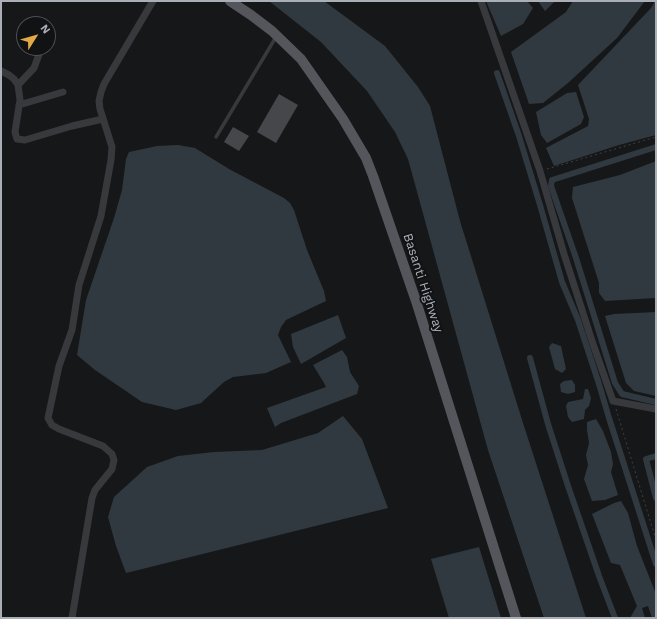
<!DOCTYPE html>
<style>
body{margin:0}
#map{position:relative;width:657px;height:619px;overflow:hidden;background:#161718;font-family:"Work Sans",sans-serif}
canvas{display:block}
.frame{position:absolute;inset:0;border:2px solid #aaaeb7;pointer-events:none}
.north{position:absolute;left:16px;top:16px;width:40px;height:40px;box-sizing:border-box;background:#111213;border:1px solid #4e5055;border-radius:50%;rotate:53deg;font-size:11px;font-weight:700;line-height:16px;text-align:center;color:#aaaeb7}
.north::after{content:'';display:block;margin:auto;width:14px;height:18px;background:#e1aa45;clip-path:polygon(50% 0,100% 100%,50% 72%,0 100%)}
</style>
<div id="map">
<canvas width="657" height="619"></canvas>
<div class="frame"></div>
<div class="north">N</div>
</div>
<script>
const g = document.querySelector('canvas').getContext('2d');
g.lineJoin = 'round';
function fillPath(path, color) { g.fillStyle = color; g.fill(path, 'evenodd'); }
const toPath = rows => new Path2D(rows.map(r => 'M' + r).join(''));
function stroke(path, color, width, dash) { g.strokeStyle = color; g.lineWidth = width; g.lineCap = dash ? 'butt' : 'round'; g.setLineDash(dash || []); g.stroke(path); }
function drawText(font, color, halo, rows, align = 'center') {
  g.font = font + ' "Work Sans",sans-serif'; g.lineWidth = 4; g.setLineDash([]); g.textBaseline = 'middle'; g.strokeStyle = halo; g.fillStyle = color; for (const [text, x, y, turn = 0] of rows) {
    g.save(); g.translate(x, y); g.rotate((+turn || 0) * Math.PI / 180); g.textAlign = isNaN(turn) ? turn : align; if (halo) g.strokeText(text, 0, 0); g.fillText(text, 0, 0); g.restore();
  }
}
const water = toPath([
 [269,1,324,1,385,46,418,87,430,106,460,221,523,423,586,618,544,618,488,450,408,159,395,132,367,91,321,42],
 [486,1,527,1,533,8,523,24,501,36],
 [538,1,555,1,545,11],
 [573,1,645,1,617,38,568,83,543,103,529,104,511,52,566,12],
 [655,1,656,135,619,145,554,166,546,148,588,126,589,119,578,85,651,8],
 [576,92,584,117,581,124,547,143,541,135,536,112,567,93],
 [178,145,195,148,229,169,284,198,290,203,294,210,307,250,324,291,326,301,286,320,281,327,278,335,291,362,266,373,233,377,224,382,201,403,176,410,142,402,95,370,77,355,86,300,114,218,122,190,126,159,129,152,157,146],
 [656,161,656,298,605,301,599,293,599,283,572,198,573,187,620,175],
 [656,312,656,396,634,391,626,383,605,316,614,314],
 [338,315,346,338,301,364,293,347,291,334],
 [552,343,561,346,566,369,562,373,555,369,549,347],
 [342,350,347,357,350,372,359,386,357,394,281,423,275,427,267,408,326,387,324,383,313,365],
 [572,380,575,385,575,392,568,394,561,392,560,384,564,381],
 [585,389,588,389,591,398,589,406,585,410,584,419,572,422,568,417,566,406,568,402,583,399],
 [343,416,362,439,388,508,126,573,116,546,108,517,114,497,147,467,178,456,214,452,262,450,318,433],
 [596,419,603,431,611,452,613,464,611,472,618,495,605,500,592,501,584,479,588,465,586,455,589,443,587,430,587,422],
 [621,501,628,513,637,546,654,589,656,596,656,618,652,618,648,606,642,608,645,618,630,618,637,606,620,565,611,563,592,514,614,503],
 [479,547,501,618,449,618,431,559]
]);
const canal = toPath([
 [497,73,519,136,540,205,562,282,578,320,599,384,609,418,656,564],
 [656,147,552,180,551,186,576,258,615,383,622,394,656,402],
 [530,358,548,424,568,486,599,576,615,618],
 [656,456,646,459,656,498]
]);
const building = toPath([
 [279,94,298,105,276,143,257,132],
 [233,127,249,136,239,151,224,142]
]);
const path = toPath([
 [547,169,656,137],
 [616,409,656,540]
]);
const lane = toPath([
 [216,137,276,37]
]);
const street = toPath([
 [481,1,540,171,564,254,593,344,613,401,656,409],
 [1,71,9,75,14,79,18,85,20,100,15,132,17,139,25,140,72,126,103,119],
 [18,85,34,68,41,49],
 [19,105,63,92],
 [72,618,92,498,95,490,112,469,114,460,112,454,103,446,59,429,52,425,48,418,59,366,72,330,79,285,101,216,111,160,112,147,100,109,99,101,101,92,104,84,153,1]
]);
const primary = toPath([
 [230,1,251,15,272,31,301,59,343,119,366,158,373,176,416,301,516,618]
]);
const streetNames = [
 ["Basanti Highway",423,283,72]
];
fillPath(water, '#313940');
stroke(canal, '#313940', 6);
fillPath(building, '#46474b');
stroke(path, '#3e4044', 1, [2, 3]);
stroke(lane, '#38393d', 3.5);
stroke(street, '#38393d', 7);
stroke(primary, '#54565c', 10);
drawText('13px', '#aaaeb7', '#111213', streetNames);
</script>
